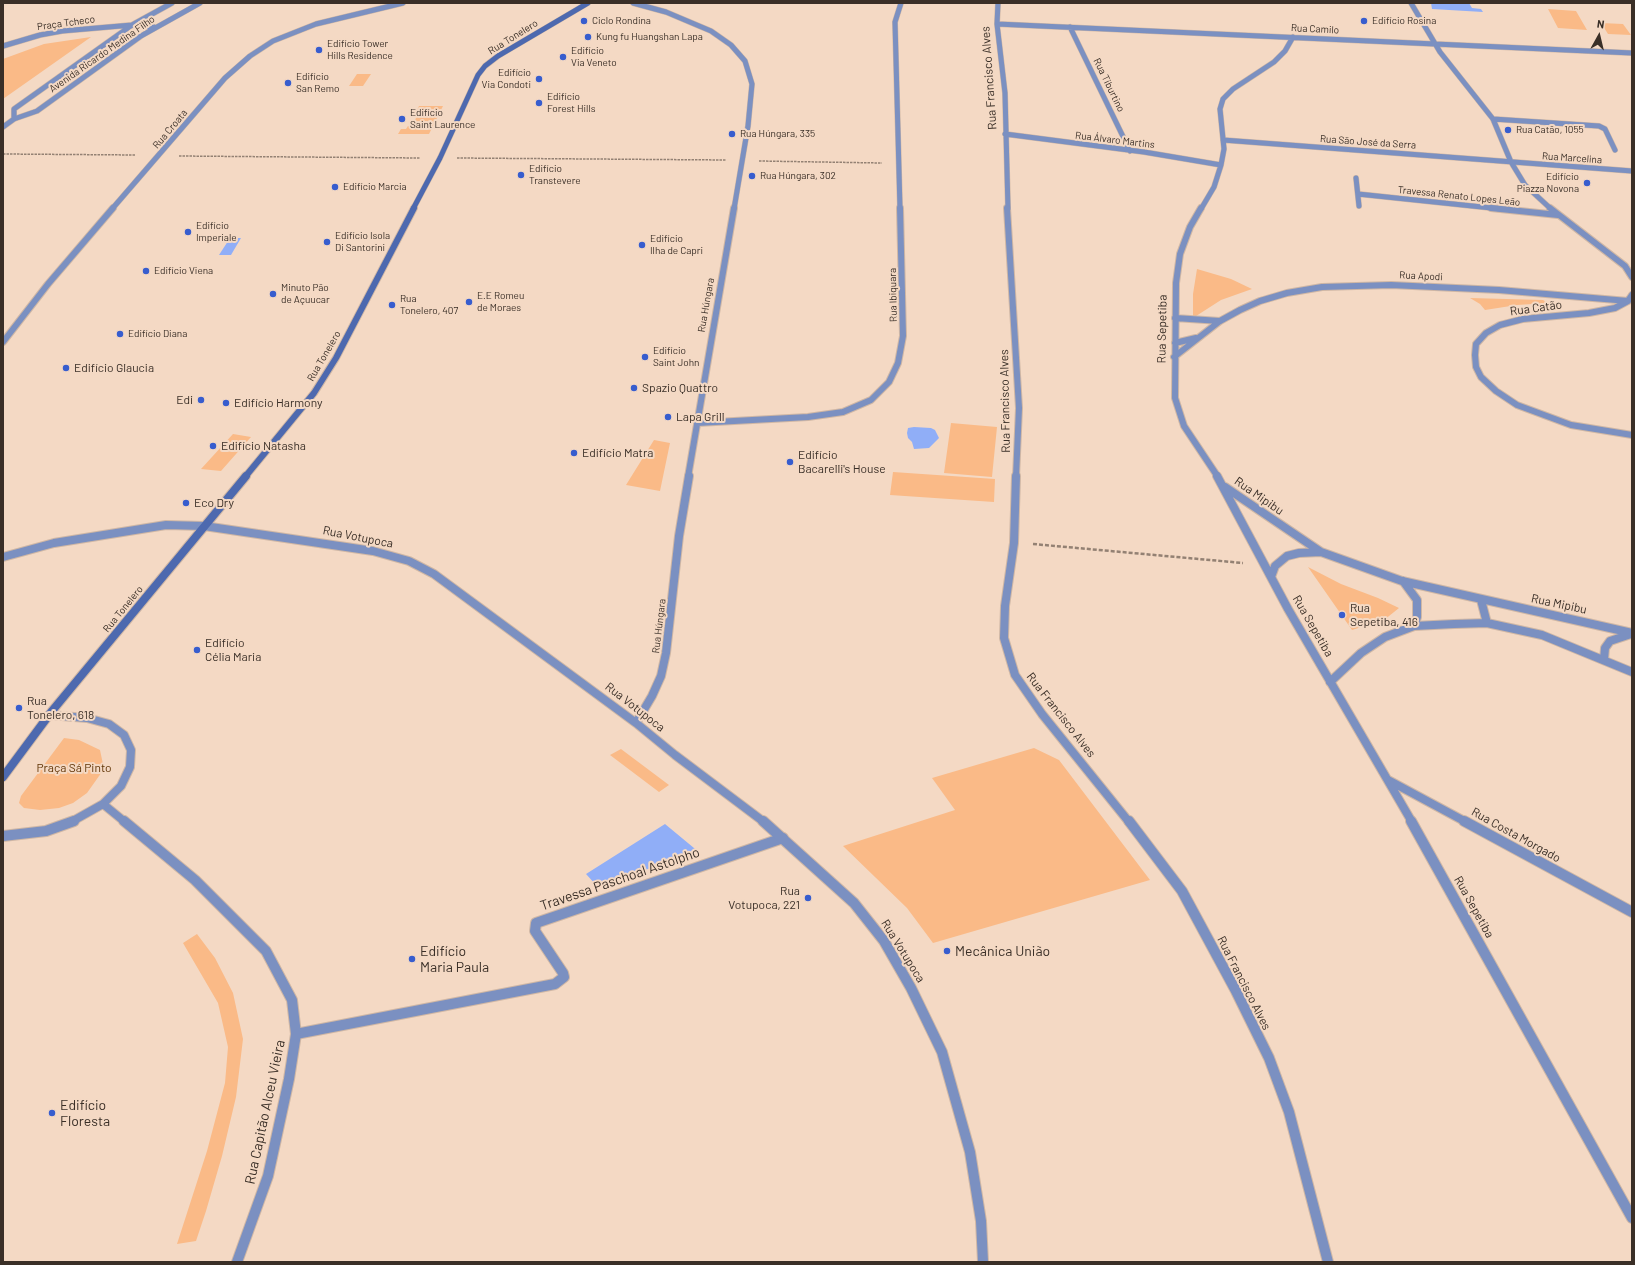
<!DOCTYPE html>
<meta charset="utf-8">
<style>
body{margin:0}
#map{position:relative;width:1635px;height:1265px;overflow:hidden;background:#f4d9c4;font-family:Barlow,sans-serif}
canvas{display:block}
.frame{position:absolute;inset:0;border:4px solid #3a2f27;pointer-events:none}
.north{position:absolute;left:1579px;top:16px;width:40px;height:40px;-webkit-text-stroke:3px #f4d9c4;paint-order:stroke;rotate:8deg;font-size:11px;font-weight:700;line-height:16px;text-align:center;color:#3a2f27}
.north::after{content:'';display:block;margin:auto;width:14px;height:18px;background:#3a2f27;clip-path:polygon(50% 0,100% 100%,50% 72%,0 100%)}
</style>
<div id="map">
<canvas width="1635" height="1265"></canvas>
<div class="frame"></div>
<div class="north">N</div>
</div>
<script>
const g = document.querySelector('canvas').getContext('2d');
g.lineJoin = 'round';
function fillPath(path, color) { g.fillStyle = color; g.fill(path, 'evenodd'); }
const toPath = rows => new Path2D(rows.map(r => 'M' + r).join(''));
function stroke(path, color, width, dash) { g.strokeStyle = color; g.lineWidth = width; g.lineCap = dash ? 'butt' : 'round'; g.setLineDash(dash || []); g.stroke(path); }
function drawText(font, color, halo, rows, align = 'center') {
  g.font = font + ' Barlow,sans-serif'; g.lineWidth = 4; g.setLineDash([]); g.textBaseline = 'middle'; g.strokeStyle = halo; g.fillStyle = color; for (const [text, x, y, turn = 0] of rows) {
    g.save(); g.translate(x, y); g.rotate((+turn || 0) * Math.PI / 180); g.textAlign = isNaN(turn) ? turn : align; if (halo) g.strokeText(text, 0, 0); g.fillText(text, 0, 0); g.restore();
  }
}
const green = toPath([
 [1548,9,1576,11,1587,30,1558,28],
 [1601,23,1623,24,1631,35,1608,34],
 [91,37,30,80,3,99,3,59,44,44],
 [357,74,371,74,363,86,349,86],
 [419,106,443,106,429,134,398,134,401,129,406,129,408,126,412,126,418,114,415,114],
 [1197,269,1231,279,1252,289,1221,300,1193,318,1193,294],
 [1470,298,1543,300,1548,303,1517,305,1485,310,1480,304],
 [951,423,997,427,992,477,944,473],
 [233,434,251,437,221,471,201,469],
 [654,440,670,443,660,491,626,485],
 [893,472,995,479,994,502,890,495],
 [1308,567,1341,584,1378,598,1399,608,1384,620,1352,630],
 [64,738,79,740,100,750,104,769,87,793,73,803,59,808,40,810,24,808,19,803,21,796],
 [1034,748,1059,760,1150,880,933,943,907,908,843,846,955,810,932,778],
 [621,749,669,785,659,792,610,755],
 [197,934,215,958,233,993,243,1039,236,1097,222,1156,206,1211,196,1241,177,1244,207,1151,225,1083,228,1047,218,1003,183,943]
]);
const water = toPath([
 [1431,3,1469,3,1472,8,1481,9,1483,12,1432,9],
 [230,238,241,238,231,255,219,255],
 [914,427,931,428,935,430,939,438,929,448,914,449,912,442,908,438,907,433,908,428],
 [665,824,700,853,596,885,586,874]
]);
const pathFar1 = toPath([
 [3,154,136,155],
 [179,156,420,158],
 [457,158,726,160],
 [759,161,882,163]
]);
const path = toPath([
 [1033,544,1243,563]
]);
const lane = toPath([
 [296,1034,555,984,564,977,563,973,535,931,536,923,783,838]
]);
const streetFar3 = toPath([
 [633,3,666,12,711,31,731,45,745,61,752,84,748,126,734,209],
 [998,3,997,24,1005,93,1008,209],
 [1411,3,1440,52,1493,119,1511,162,1525,185,1551,209],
 [997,24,1632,53],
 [1070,27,1130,151],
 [3,46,40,35,62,31,132,25,154,27],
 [14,119,14,109,132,25,172,3],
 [1493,119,1599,126,1605,129,1615,150],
 [3,127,14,119,37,111,141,36,200,3],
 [1005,134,1144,152,1221,165],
 [1223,140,1632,171],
 [1356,178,1359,206],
 [1358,194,1501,209],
 [112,209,225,78,250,56,273,41,316,24,403,3],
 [900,209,895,22,901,3],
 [1201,209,1214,187,1221,165,1224,149,1220,109,1223,99,1233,89,1274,62,1285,51,1293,37]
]);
const streetFar2 = toPath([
 [1007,208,1019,408,1016,477],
 [1201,208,1190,227,1180,254,1176,283,1175,398,1184,426,1218,477],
 [1491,208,1558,215],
 [1550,208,1625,266,1632,277],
 [1632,295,1628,301,1615,308,1589,313,1523,319,1500,325,1486,333,1476,344,1475,355,1476,367,1481,377,1496,391,1517,405,1571,425,1632,435],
 [1175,318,1220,321],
 [3,342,48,284,113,208],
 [1175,343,1196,338],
 [1174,357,1220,321,1240,310,1260,301,1287,293,1322,287,1391,285,1499,290,1628,301],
 [697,423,808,417,843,412,871,400,889,382,898,363,903,336,900,208],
 [688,477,734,208]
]);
const streetFar1 = toPath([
 [1016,476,1014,543,1005,606,1004,638,1015,675,1042,714,1129,822],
 [1217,476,1288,609,1412,822],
 [1225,487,1321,552],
 [3,557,54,543,166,525,204,526,373,551,409,561,434,574,636,723,675,755,764,822],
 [1271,577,1275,566,1287,556,1299,553,1321,552,1402,581,1632,633],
 [1403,581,1417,600,1417,617,1414,626],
 [1481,600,1487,623],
 [1604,660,1605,648,1610,641,1631,634],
 [1330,682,1361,653,1385,637,1414,626,1454,624,1487,623,1542,635,1632,672],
 [49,715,87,718,109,724,124,735,131,750,130,767,121,786,103,804,71,822],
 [636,723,652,696,661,676,666,653,679,536,689,476],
 [1388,780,1466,822],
 [103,804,125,822]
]);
const street = toPath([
 [124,821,195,880,266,951,292,1000,296,1034,289,1079,268,1176,237,1262],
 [763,821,854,903,884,941,911,988,942,1052,970,1152,981,1221,983,1262],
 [1129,821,1182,891,1236,991,1269,1058,1289,1112,1328,1262],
 [1411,821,1632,1218],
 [1464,821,1632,912],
 [3,836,46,831,74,821]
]);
const secondaryFar2 = toPath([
 [413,209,440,158,478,75,485,66,498,56,588,3]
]);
const secondaryFar1 = toPath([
 [245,477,314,393,336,358,414,208]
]);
const secondary = toPath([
 [3,777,52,711,246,476]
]);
const markers = [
 [584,21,4,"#375dce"],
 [1364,21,4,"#375dce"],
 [588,37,4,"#375dce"],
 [319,50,4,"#375dce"],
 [563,57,4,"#375dce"],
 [539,79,4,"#375dce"],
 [288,83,4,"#375dce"],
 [539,103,4,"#375dce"],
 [402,119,4,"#375dce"],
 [1508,130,4,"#375dce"],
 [732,134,4,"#375dce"],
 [521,175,4,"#375dce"],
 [752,176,4,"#375dce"],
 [1587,183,4,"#375dce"],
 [335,187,4,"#375dce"],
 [188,232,4,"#375dce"],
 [327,242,4,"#375dce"],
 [642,245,4,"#375dce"],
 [146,271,4,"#375dce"],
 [273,294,4,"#375dce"],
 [469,302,4,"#375dce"],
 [392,305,4,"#375dce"],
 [120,334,4,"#375dce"],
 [645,357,4,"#375dce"],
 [66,368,4,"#375dce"],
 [634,388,4,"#375dce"],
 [201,400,4,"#375dce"],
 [226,403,4,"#375dce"],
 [668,417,4,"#375dce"],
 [213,446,4,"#375dce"],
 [574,453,4,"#375dce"],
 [790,462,4,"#375dce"],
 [186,503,4,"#375dce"],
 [1342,615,4,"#375dce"],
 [197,650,4,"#375dce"],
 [19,708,4,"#375dce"],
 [808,898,4,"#375dce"],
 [947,951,4,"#375dce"],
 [412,959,4,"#375dce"],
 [52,1113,4,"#375dce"]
];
const farPoinames = [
 ["Ciclo Rondina",592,21],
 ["Edifício Rosina",1372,21],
 ["Kung fu Huangshan Lapa",596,37],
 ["Edifício Tower",327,44],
 ["Hills Residence",327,56],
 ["Edifício",571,51],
 ["Via Veneto",571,63],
 ["Edifício",531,73,"right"],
 ["Via Condoti",531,85,"right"],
 ["Edifício",296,77],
 ["San Remo",296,89],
 ["Edifício",547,97],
 ["Forest Hills",547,109],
 ["Edifício",410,113],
 ["Saint Laurence",410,125],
 ["Rua Catão, 1055",1516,130],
 ["Rua Húngara, 335",740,134],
 ["Edifício",529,169],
 ["Transtevere",529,181],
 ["Rua Húngara, 302",760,176],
 ["Edifício",1579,177,"right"],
 ["Piazza Novona",1579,189,"right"],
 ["Edifício Marcia",343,187],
 ["Edifício",196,226],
 ["Imperiale",196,238],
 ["Edifício Isola",335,236],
 ["Di Santorini",335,248],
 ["Edifício",650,239],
 ["Ilha de Capri",650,251],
 ["Edifício Viena",154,271],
 ["Minuto Pão",281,288],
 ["de Açuucar",281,300],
 ["E.E Romeu",477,296],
 ["de Moraes",477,308],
 ["Rua",400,299],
 ["Tonelero, 407",400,311],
 ["Edifício Diana",128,334],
 ["Edifício",653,351],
 ["Saint John",653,363]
];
const farStreetnames = [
 ["Praça Tcheco",66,23,-8],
 ["Rua Camilo",1315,29,3],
 ["Rua Tonelero",513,37,-32],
 ["Avenida Ricardo Medina Filho",102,54,-35],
 ["Rua Tiburtino",1109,85,64],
 ["Rua Croata",170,129,-50],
 ["Rua Álvaro Martins",1115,140,7],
 ["Rua São José da Serra",1368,142,4],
 ["Rua Marcelina",1572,158,4],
 ["Travessa Renato Lopes Leão",1459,196,6],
 ["Rua Apodi",1421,276,3],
 ["Rua Ibiquara",893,295,-91],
 ["Rua Húngara",706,305,-80],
 ["Rua Tonelero",324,356,-60],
 ["Rua Tonelero",123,609,-51],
 ["Rua Húngara",659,626,-83]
];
const streetNames = [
 ["Rua Francisco Alves",989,78,-94],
 ["Rua Catão",1536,308,-8],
 ["Rua Sepetiba",1162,329,-89],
 ["Rua Francisco Alves",1005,401,-91],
 ["Rua Mipibu",1259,496,35],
 ["Rua Votupoca",358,537,11],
 ["Rua Mipibu",1559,604,12],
 ["Rua Sepetiba",1313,626,60],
 ["Rua Votupoca",635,707,38],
 ["Rua Francisco Alves",1061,715,52],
 ["Rua Costa Morgado",1516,835,29],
 ["Rua Sepetiba",1474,907,61],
 ["Rua Votupoca",903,951,58],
 ["Rua Francisco Alves",1244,983,63]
];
const poiNames = [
 ["Edifício Glaucia",74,368],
 ["Spazio Quattro",642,388],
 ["Edi",193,400,"right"],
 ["Edifício Harmony",234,403],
 ["Lapa Grill",676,417],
 ["Edifício Natasha",221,446],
 ["Edifício Matra",582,453],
 ["Edifício",798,455],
 ["Bacarelli's House",798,469],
 ["Eco Dry",194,503],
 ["Rua",1350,608],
 ["Sepetiba, 416",1350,622],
 ["Edifício",205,643],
 ["Célia Maria",205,657],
 ["Rua",27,701],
 ["Tonelero, 618",27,715],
 ["Rua",800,891,"right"],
 ["Votupoca, 221",800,905,"right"]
];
const parkNames = [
 ["Praça Sá Pinto",74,768]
];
const nearStreetnames = [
 ["Travessa Paschoal Astolpho",620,879,-19],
 ["Rua Capitão Alceu Vieira",265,1112,-78]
];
const nearPoinames = [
 ["Edifício",420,951],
 ["Maria Paula",420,967],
 ["Mecânica União",955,951],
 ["Edifício",60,1105],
 ["Floresta",60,1121]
];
fillPath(green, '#faba87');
fillPath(water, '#90aef7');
stroke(lane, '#cfb7a5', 12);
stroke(streetFar3, '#cfb7a5', 6);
stroke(streetFar2, '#cfb7a5', 8);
stroke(streetFar1, '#cfb7a5', 10);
stroke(street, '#cfb7a5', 12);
stroke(secondaryFar2, '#cfb7a5', 6);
stroke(secondaryFar1, '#cfb7a5', 8);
stroke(secondary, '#cfb7a5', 10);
stroke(pathFar1, '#938173', 1.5, [2.5, 1]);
stroke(path, '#938173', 2.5, [4, 2]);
stroke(lane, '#7b90c1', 10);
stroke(streetFar3, '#7b90c1', 5);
stroke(streetFar2, '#7b90c1', 6);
stroke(streetFar1, '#7b90c1', 8);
stroke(street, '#7b90c1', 10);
stroke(secondaryFar2, '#4d69af', 5);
stroke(secondaryFar1, '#4d69af', 6);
stroke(secondary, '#4d69af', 8);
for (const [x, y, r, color] of markers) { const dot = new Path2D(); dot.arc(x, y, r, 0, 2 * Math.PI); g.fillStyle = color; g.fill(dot); stroke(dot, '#f4d9c4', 1.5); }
drawText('10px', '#3a2f27', '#f4d9c4', farPoinames, 'left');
drawText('10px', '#3a2f27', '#f4d9c4', farStreetnames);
drawText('12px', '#3a2f27', '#f4d9c4', streetNames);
drawText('12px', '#3a2f27', '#f4d9c4', poiNames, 'left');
drawText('12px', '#5f3304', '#f4d9c4', parkNames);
drawText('14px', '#3a2f27', '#f4d9c4', nearStreetnames);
drawText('14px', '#3a2f27', '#f4d9c4', nearPoinames, 'left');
</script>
